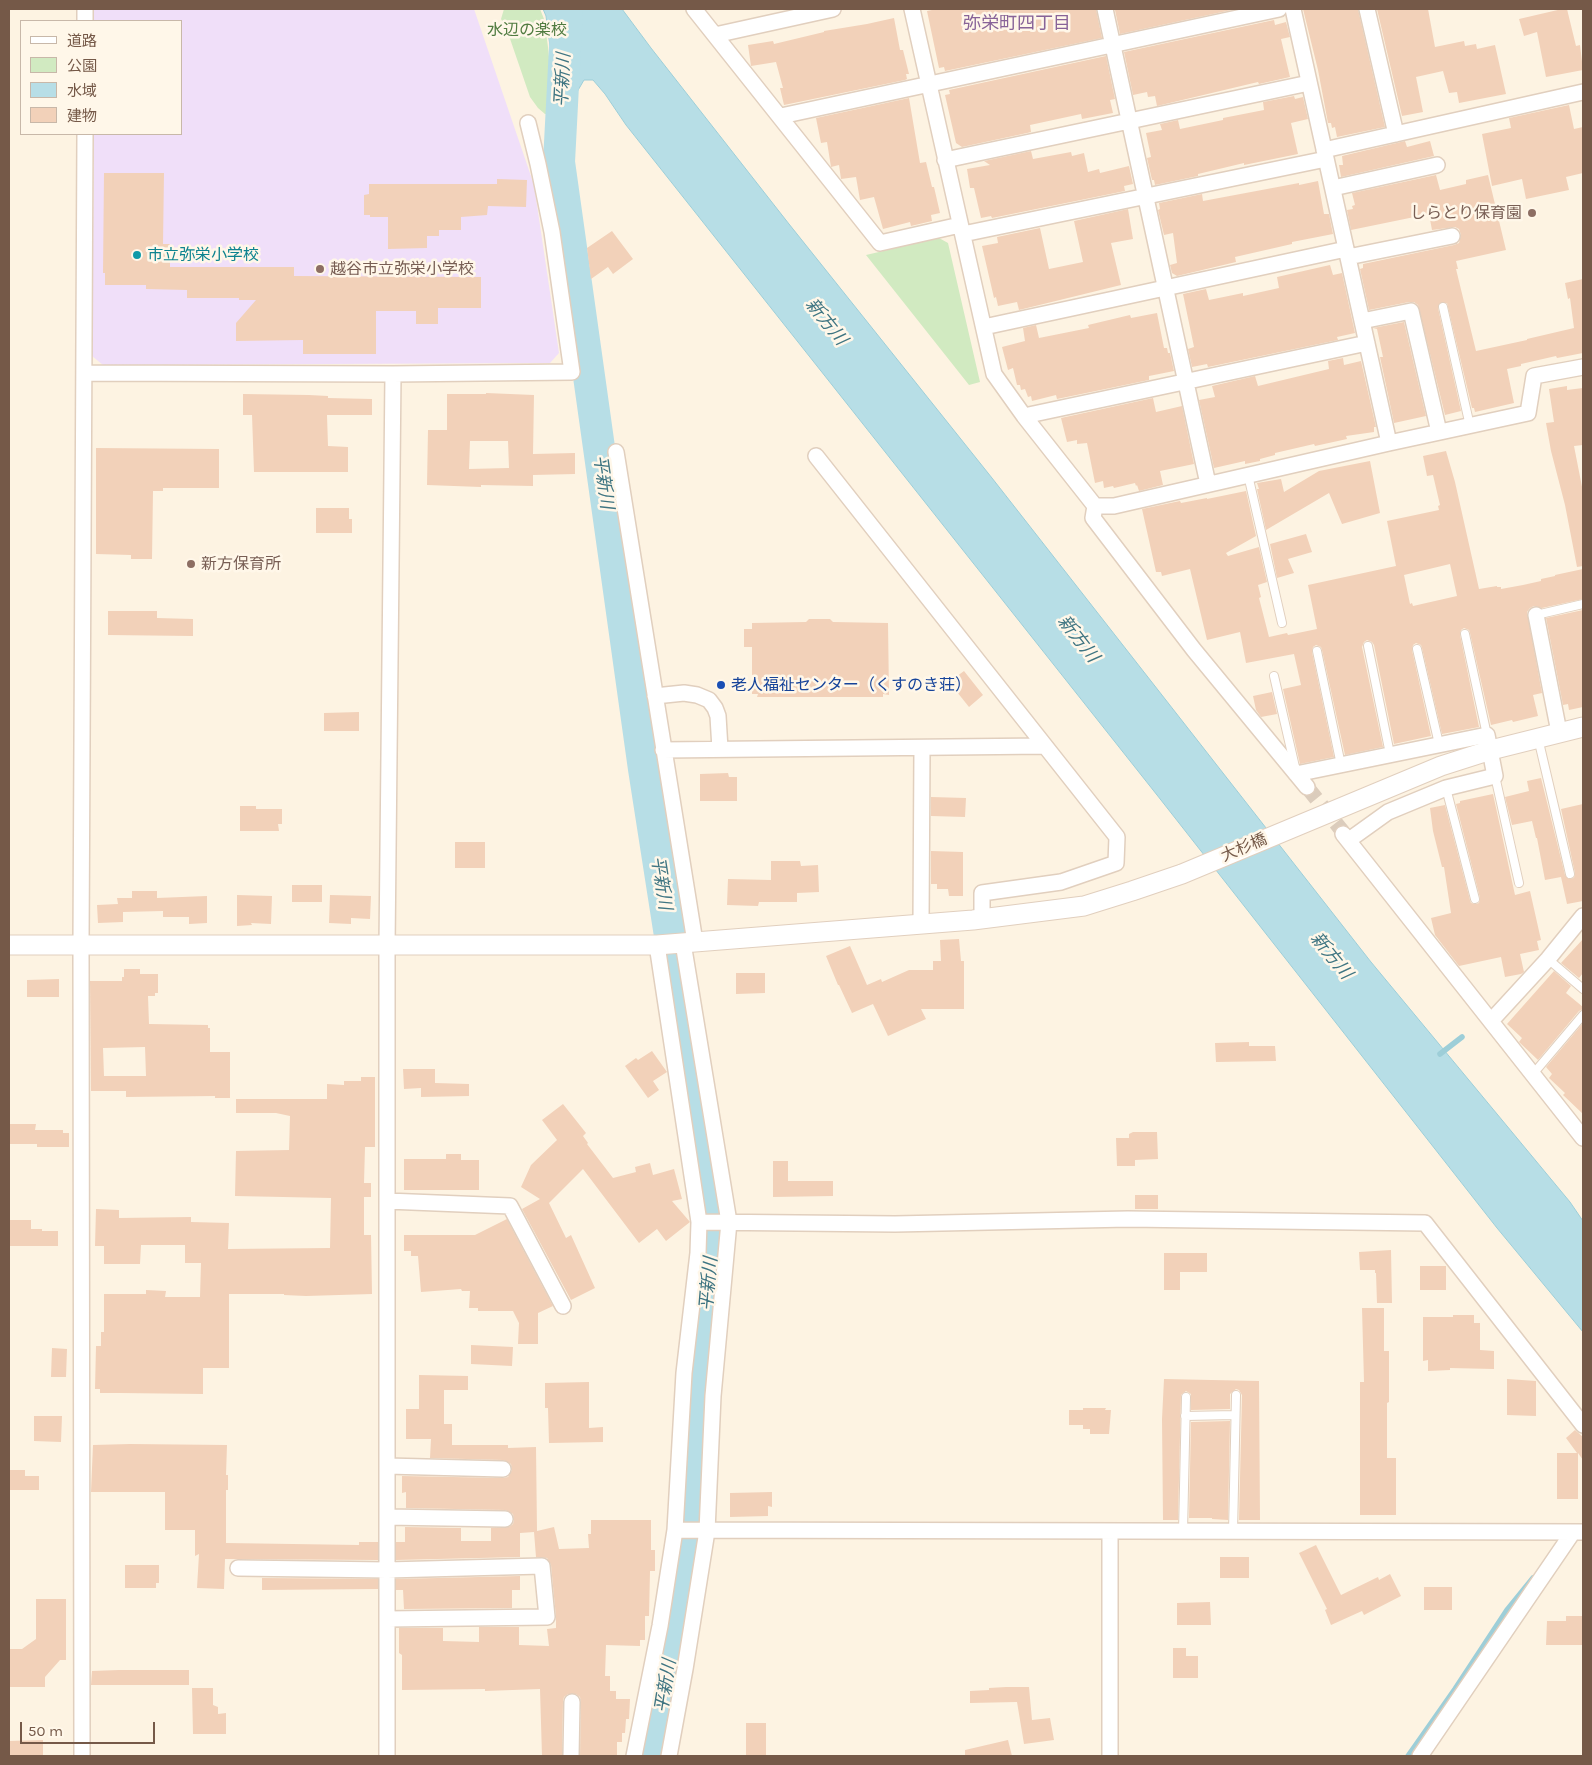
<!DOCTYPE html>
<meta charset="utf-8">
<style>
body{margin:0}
#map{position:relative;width:1592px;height:1765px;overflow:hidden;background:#fdf3e2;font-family:Karla,"Noto Sans JP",sans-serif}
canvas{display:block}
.frame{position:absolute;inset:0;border:10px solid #755948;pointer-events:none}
.legend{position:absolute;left:20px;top:20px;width:162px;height:115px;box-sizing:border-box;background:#fff7e9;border:1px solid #c8b8a9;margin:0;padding:6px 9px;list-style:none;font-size:15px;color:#755948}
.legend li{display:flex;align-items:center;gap:10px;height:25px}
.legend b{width:25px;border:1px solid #c8b8a9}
.scale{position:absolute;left:20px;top:1722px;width:135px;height:22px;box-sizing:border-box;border:2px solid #755948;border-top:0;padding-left:6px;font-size:15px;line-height:18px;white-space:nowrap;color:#755948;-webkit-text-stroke:4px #fff7e9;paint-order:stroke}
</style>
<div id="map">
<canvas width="1592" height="1765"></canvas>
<div class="frame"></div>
<ul class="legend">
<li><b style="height:6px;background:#fff"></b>道路</li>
<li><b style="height:14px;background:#d1eac1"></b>公園</li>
<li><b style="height:14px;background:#b7dee6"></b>水域</li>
<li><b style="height:14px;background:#f2d1b9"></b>建物</li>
</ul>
<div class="scale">50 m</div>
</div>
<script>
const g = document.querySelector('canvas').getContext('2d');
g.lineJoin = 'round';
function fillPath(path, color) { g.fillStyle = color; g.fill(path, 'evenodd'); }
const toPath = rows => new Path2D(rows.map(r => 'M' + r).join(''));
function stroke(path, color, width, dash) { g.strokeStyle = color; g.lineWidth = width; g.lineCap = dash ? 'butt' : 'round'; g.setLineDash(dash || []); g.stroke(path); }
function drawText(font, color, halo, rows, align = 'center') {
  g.font = font + ' Karla,"Noto Sans JP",sans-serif'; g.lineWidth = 5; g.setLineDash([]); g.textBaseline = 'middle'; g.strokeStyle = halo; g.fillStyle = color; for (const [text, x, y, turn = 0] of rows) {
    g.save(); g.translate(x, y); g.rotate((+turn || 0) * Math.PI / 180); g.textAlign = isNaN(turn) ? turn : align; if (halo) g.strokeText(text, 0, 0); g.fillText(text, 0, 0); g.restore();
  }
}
const education = toPath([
 [94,9,474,9,534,185,559,353,550,363,103,365,92,356,94,134,181,134,181,21,94,21]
]);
const green = toPath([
 [504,9,540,9,544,19,548,47,554,108,553,115,545,114,538,108,530,97,507,30,501,19],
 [939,238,948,243,980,382,969,385,866,255]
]);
const water = toPath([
 [543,9,622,9,651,48,789,224,992,478,1371,962,1570,1202,1583,1221,1583,1332,1497,1228,1157,795,626,125,605,94,593,80,584,80,577,92,575,102,557,99,546,16,543,9]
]);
const stream = toPath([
 [1440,1054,1462,1037],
 [1408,1756,1455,1689,1507,1610,1533,1578]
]);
const river = toPath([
 [567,9,559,162,644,769,711,1199,713,1241,691,1504,681,1589,665,1707,652,1756]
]);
const building = toPath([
 [937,9,1096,9,1102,38,945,71,944,67,939,68,927,11],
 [1122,9,1236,9,1120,34,1115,10],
 [1303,9,1358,9,1385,127,1337,137,1335,127,1332,128,1331,123,1328,123,1318,70],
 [1377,9,1428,9,1435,47,1464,41,1465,46,1476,44,1477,49,1495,45,1506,94,1459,103,1457,92,1449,93,1443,71,1416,77,1423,112,1402,116],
 [1562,9,1567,9,1576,46,1580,45,1583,70,1546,77,1537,32,1524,36,1519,19],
 [894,18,900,50,903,50,909,74,906,74,907,79,905,80,784,105,780,88,783,88,776,62,751,66,748,45,773,41,774,44,824,32,824,31,867,24],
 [1274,20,1275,25,1286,22,1290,37,1281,39,1290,77,1259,84,1258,82,1157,106,1155,96,1148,97,1147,92,1133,95,1124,52],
 [1106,56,1115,99,1110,100,1113,113,1082,119,1081,114,1030,125,1031,132,1027,133,962,147,956,143,945,95,950,94,949,90],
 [1294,96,1295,99,1303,97,1308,119,1291,123,1298,154,1244,165,1244,163,1198,174,1198,176,1155,185,1154,180,1152,180,1147,158,1151,157,1146,133,1162,130,1160,124,1178,120,1180,129,1223,120,1223,118,1264,110,1263,102],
 [909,98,920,163,926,162,932,187,934,187,940,213,931,215,932,221,911,226,910,222,883,229,874,197,860,200,856,177,841,179,839,165,831,167,827,142,821,143,816,118],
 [1569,105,1574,129,1583,127,1583,173,1566,177,1569,190,1526,199,1522,179,1492,186,1482,134,1511,128,1509,118],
 [1405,141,1407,147,1430,141,1434,156,1341,177,1339,165,1343,165,1342,156],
 [1031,151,1033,159,1071,152,1072,156,1084,153,1088,172,1099,169,1100,173,1129,166,1133,184,1124,186,1125,191,992,218,991,216,981,218,974,188,970,188,967,169,990,165,984,161],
 [104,173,164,173,163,244,170,244,170,267,294,267,294,276,481,277,481,308,438,308,438,324,416,324,416,311,376,311,376,354,303,354,303,340,236,341,236,323,256,300,239,300,239,298,187,298,187,290,146,289,146,285,105,285,105,273,103,273],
 [1436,175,1440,190,1466,184,1466,180,1488,175,1506,250,1456,261,1458,269,1456,269,1476,351,1527,340,1527,339,1574,328,1570,298,1568,299,1565,283,1583,279,1583,353,1557,358,1556,356,1521,364,1521,366,1507,369,1514,403,1475,412,1474,408,1472,408,1447,303,1440,303,1438,308,1461,411,1445,415,1418,305,1414,302,1409,302,1369,310,1360,269,1363,268,1363,264,1454,245,1459,243,1461,235,1459,229,1455,227,1432,230,1429,214,1351,230,1347,210,1353,209,1352,206,1355,205,1352,193],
 [497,179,527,180,526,207,488,206,487,215,461,217,461,230,439,230,439,236,427,236,427,248,388,249,388,217,370,217,370,215,364,215,364,195,369,194,369,184,497,184],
 [1318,181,1324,214,1329,214,1333,234,1292,242,1292,244,1235,257,1236,262,1177,276,1172,273,1170,265,1177,263,1173,233,1164,235,1158,210,1160,209,1159,203,1202,194,1203,201,1299,183,1299,185],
 [1128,209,1133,239,1111,243,1121,285,1019,310,1017,302,998,306,996,297,994,298,982,246,998,243,997,237,1040,228,1049,269,1083,262,1074,221],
 [612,231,633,259,613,274,608,267,591,279,587,248],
 [1330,265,1333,275,1342,273,1355,333,1337,337,1338,340,1208,367,1207,364,1192,367,1188,349,1194,347,1183,294,1206,289,1209,300,1243,293,1243,296,1279,288,1277,277],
 [1157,313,1164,348,1167,348,1168,353,1170,353,1174,371,1149,376,1149,380,1057,399,1056,395,1032,401,1031,396,1028,397,1025,389,1021,390,1020,385,1017,385,1013,368,1008,370,1002,347,1025,341,1023,328,1036,325,1039,338,1089,328,1088,325,1130,315,1131,318],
 [1404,322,1426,416,1394,423,1380,357,1383,357,1377,329,1373,328],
 [1343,358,1344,365,1361,361,1376,427,1374,427,1374,432,1346,436,1347,439,1315,446,1314,444,1275,453,1275,455,1260,459,1260,461,1245,464,1245,461,1214,468,1199,400,1215,397,1212,386,1255,376,1258,386,1329,369,1328,361],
 [1567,386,1567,390,1583,388,1583,445,1574,446,1583,492,1583,566,1577,567,1565,505,1551,451,1546,423,1554,422,1549,389],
 [486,393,534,395,533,454,575,453,575,474,533,475,533,486,481,485,481,487,427,485,428,430,447,430,447,394,486,394],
 [470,441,508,441,509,468,469,469],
 [243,394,309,395,328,396,328,398,372,399,372,415,327,415,328,446,348,447,348,472,254,472,252,415,243,415],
 [1153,398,1156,412,1182,406,1194,464,1160,471,1163,485,1139,491,1137,485,1136,486,1135,483,1114,488,1113,486,1104,488,1103,481,1095,483,1087,443,1077,444,1077,440,1067,442,1061,418],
 [96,448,219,449,219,488,163,488,163,491,153,491,152,559,131,559,131,555,96,554],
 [1446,451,1455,482,1479,589,1497,586,1497,587,1501,587,1501,589,1523,585,1541,581,1541,579,1555,576,1555,575,1583,569,1583,599,1542,608,1534,606,1530,608,1527,612,1542,693,1533,695,1538,716,1513,722,1512,720,1491,725,1470,633,1469,630,1464,628,1461,630,1460,635,1479,727,1442,734,1422,648,1421,645,1416,643,1413,645,1412,650,1431,736,1394,744,1374,645,1372,642,1367,640,1364,642,1362,647,1383,747,1345,755,1322,650,1321,647,1316,645,1313,647,1312,652,1334,757,1300,764,1283,689,1301,685,1294,654,1246,663,1240,632,1207,640,1190,569,1162,576,1161,572,1156,572,1142,509,1180,501,1181,503,1207,498,1207,499,1246,491,1256,536,1226,553,1228,556,1259,547,1267,582,1258,585,1261,597,1259,598,1269,637,1287,633,1288,635,1317,629,1308,585,1396,566,1387,521,1439,510,1438,506,1440,505,1433,475,1427,476,1423,456],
 [1450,564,1457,596,1413,606,1412,603,1410,604,1404,575],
 [1370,461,1380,513,1342,524,1329,493,1266,530,1257,489,1259,489,1257,483,1281,479,1284,492,1319,471],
 [316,508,349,508,349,519,352,519,352,533,316,533],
 [1306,534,1312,552,1288,559,1294,573,1277,578,1270,544],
 [1583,610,1583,707,1569,710,1568,704,1563,705,1546,618],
 [108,611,157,611,157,618,193,619,193,636,108,635],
 [809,619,830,619,833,622,888,623,889,695,883,694,883,697,757,697,758,694,752,694,752,647,744,647,744,629,752,629,752,623,806,622],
 [964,671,983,695,969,707,949,682],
 [1272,692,1277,714,1261,717,1256,710,1253,696],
 [359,712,359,731,324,731,324,713],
 [728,773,729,777,737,777,737,801,700,801,700,774],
 [1541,778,1565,875,1569,879,1574,878,1575,873,1561,809,1583,804,1583,901,1567,904,1561,877,1545,880,1537,838,1536,838,1532,821,1512,825,1505,797,1529,791,1527,781],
 [1493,794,1515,895,1530,891,1541,940,1537,941,1539,950,1520,954,1524,972,1521,974,1505,977,1501,957,1459,966,1435,935,1431,918,1451,913,1444,867,1442,867,1433,831,1430,808,1445,805,1470,900,1471,903,1476,904,1479,903,1480,898,1456,804,1460,803,1460,801],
 [931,797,966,798,965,817,931,816],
 [240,806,256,806,256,809,282,809,282,824,278,824,279,831,240,831],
 [455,842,485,842,485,868,455,868],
 [931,851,963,852,963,896,949,896,948,889,937,889,937,884,931,884],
 [771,861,800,861,801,866,818,865,819,892,797,893,797,902,759,902,758,906,727,905,728,879,771,880],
 [292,885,322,885,322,902,292,902],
 [132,891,157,891,157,898,207,896,207,923,189,924,189,917,163,917,163,911,123,912,123,922,98,923,97,905,118,904,117,898,132,898],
 [237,895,272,896,271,924,251,923,252,925,237,926],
 [330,895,371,896,370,919,351,918,351,924,329,923],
 [959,939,961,961,964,961,964,1009,921,1009,926,1019,888,1036,873,1004,852,1013,839,985,838,985,826,956,850,946,867,985,881,979,882,982,909,970,933,970,933,961,941,961,940,940],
 [1583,939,1583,973,1579,978,1561,963],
 [124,969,140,969,140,974,158,974,158,993,155,993,155,996,148,996,149,1024,208,1025,208,1028,210,1028,210,1052,230,1052,230,1098,215,1098,215,1096,126,1097,126,1091,91,1091,90,981,122,981,122,977,124,977],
 [145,1047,146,1076,104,1076,103,1048],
 [1554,971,1571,986,1566,993,1583,1007,1583,1009,1579,1011,1538,1060,1519,1042,1522,1038,1507,1024],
 [736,973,765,973,765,993,736,994],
 [59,979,59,997,27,997,27,980],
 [1583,1023,1583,1114,1563,1095,1565,1093,1549,1078,1552,1074,1546,1067],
 [1249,1042,1249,1046,1275,1046,1276,1061,1216,1062,1215,1043],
 [652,1051,667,1072,653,1081,659,1090,648,1098,625,1066,636,1058,638,1060],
 [403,1069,435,1069,435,1083,469,1084,469,1096,421,1097,421,1088,404,1089],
 [361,1077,375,1077,375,1147,365,1147,364,1183,371,1183,371,1197,364,1197,364,1235,371,1235,372,1294,306,1296,284,1295,284,1294,229,1294,229,1368,203,1368,203,1394,120,1393,100,1393,100,1389,95,1389,96,1346,101,1346,101,1332,104,1332,104,1294,146,1294,146,1290,166,1291,165,1297,200,1297,201,1263,185,1263,185,1245,141,1245,140,1264,104,1264,104,1246,95,1246,96,1209,119,1210,119,1218,191,1217,191,1222,229,1223,228,1249,330,1248,331,1198,235,1196,236,1151,289,1150,290,1116,276,1113,236,1113,236,1099,327,1099,327,1084,344,1085,344,1081,361,1081],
 [563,1104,586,1133,583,1136,588,1143,587,1144,613,1178,636,1172,635,1167,650,1163,653,1175,674,1169,682,1199,672,1201,690,1222,666,1241,657,1229,639,1243,583,1169,549,1203,566,1238,571,1235,595,1288,571,1300,522,1209,540,1199,521,1187,531,1165,557,1140,542,1120],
 [9,1124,36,1124,35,1130,63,1130,63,1133,69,1133,69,1147,37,1147,37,1144,9,1144],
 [1133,1132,1157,1132,1158,1159,1135,1160,1135,1166,1117,1166,1116,1138,1129,1138,1129,1134],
 [446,1154,461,1154,461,1160,479,1160,479,1190,404,1190,404,1159,446,1159],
 [773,1161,788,1161,788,1181,833,1181,833,1196,773,1197],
 [1135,1195,1158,1195,1158,1209,1135,1209],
 [507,1219,553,1306,538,1313,538,1344,518,1344,519,1323,513,1311,478,1311,478,1308,469,1308,470,1291,462,1291,461,1289,421,1292,418,1256,411,1256,411,1251,404,1251,404,1235,475,1235],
 [9,1220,31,1220,31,1229,42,1229,42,1231,58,1231,58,1246,9,1246],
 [1391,1250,1392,1303,1377,1303,1376,1273,1375,1273,1375,1270,1360,1270,1359,1252],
 [1164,1253,1207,1253,1207,1272,1180,1272,1180,1290,1164,1290],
 [1420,1266,1446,1266,1446,1290,1420,1290],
 [1362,1308,1384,1308,1384,1351,1389,1351,1389,1402,1387,1403,1387,1458,1396,1458,1396,1515,1360,1515,1360,1382,1364,1382],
 [1453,1315,1474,1315,1474,1323,1480,1323,1480,1350,1494,1351,1494,1369,1450,1368,1450,1370,1428,1371,1428,1360,1423,1361,1423,1317,1453,1317],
 [471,1345,513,1347,512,1366,471,1364],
 [52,1348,67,1349,66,1377,51,1377],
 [419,1375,468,1376,468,1390,444,1390,444,1424,452,1424,452,1445,508,1445,508,1448,536,1447,537,1531,554,1527,559,1549,589,1548,588,1534,591,1534,591,1520,651,1520,651,1550,655,1550,655,1571,650,1571,649,1616,645,1616,645,1640,640,1640,640,1646,606,1645,605,1676,610,1676,610,1691,616,1691,616,1699,630,1699,629,1719,626,1719,625,1733,622,1733,622,1742,617,1742,617,1756,580,1756,581,1702,580,1697,576,1694,568,1694,564,1697,563,1701,562,1756,542,1756,540,1689,485,1691,485,1689,402,1690,402,1655,399,1653,399,1628,443,1628,443,1641,479,1642,479,1627,519,1627,519,1645,549,1646,547,1629,556,1628,556,1617,551,1565,547,1558,536,1557,534,1532,520,1533,520,1557,396,1560,396,1542,405,1542,405,1527,461,1528,461,1541,491,1541,491,1528,509,1527,513,1524,514,1520,513,1514,505,1510,406,1508,406,1492,402,1493,402,1476,503,1478,508,1477,512,1470,511,1464,503,1460,430,1458,431,1439,406,1439,406,1409,419,1409],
 [1164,1379,1259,1381,1260,1520,1239,1520,1242,1395,1239,1390,1236,1389,1230,1394,1230,1409,1191,1410,1191,1394,1186,1391,1181,1395,1178,1520,1163,1520,1162,1419],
 [1507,1379,1536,1381,1536,1416,1507,1415],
 [589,1382,589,1428,603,1427,603,1442,549,1443,548,1408,545,1408,545,1383],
 [1083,1408,1106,1408,1105,1410,1111,1410,1109,1434,1090,1434,1090,1429,1083,1429,1083,1425,1069,1425,1069,1410,1083,1410],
 [34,1416,62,1416,61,1442,34,1441],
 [1230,1421,1228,1520,1212,1519,1212,1518,1189,1518,1191,1422],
 [1575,1430,1583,1437,1583,1460,1578,1453,1578,1499,1557,1499,1557,1453,1577,1453,1566,1438],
 [130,1444,227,1445,226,1475,228,1475,228,1490,226,1490,226,1543,359,1545,359,1542,378,1542,378,1560,225,1559,224,1589,197,1588,199,1554,195,1556,195,1530,165,1530,165,1492,91,1492,93,1445],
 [9,1470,25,1470,25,1476,39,1476,39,1490,9,1490],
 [772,1492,772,1507,768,1506,768,1516,730,1517,730,1493],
 [1316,1545,1341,1595,1378,1577,1379,1580,1390,1574,1401,1596,1364,1615,1362,1611,1331,1625,1325,1610,1327,1609,1299,1553],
 [1220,1557,1249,1557,1249,1578,1220,1578],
 [125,1565,159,1565,159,1583,156,1583,156,1588,125,1588],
 [520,1576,520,1590,512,1590,512,1608,404,1609,403,1590,396,1590,396,1579],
 [262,1578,378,1579,378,1589,262,1590],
 [1424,1587,1452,1587,1452,1610,1424,1610],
 [36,1599,66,1599,66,1660,60,1660,45,1677,45,1687,9,1687,9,1649,22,1649,36,1639],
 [1210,1602,1211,1625,1177,1625,1177,1603],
 [1566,1616,1583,1616,1583,1645,1546,1645,1547,1621,1566,1621],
 [1173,1648,1186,1648,1186,1656,1198,1656,1198,1678,1173,1678],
 [119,1670,189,1670,189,1685,91,1685,92,1671],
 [1006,1687,1029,1687,1032,1720,1050,1718,1054,1740,1024,1744,1017,1702,970,1703,970,1691,989,1690,989,1688],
 [192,1688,213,1688,213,1705,218,1707,218,1714,226,1713,226,1734,193,1734],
 [746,1723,766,1723,766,1756,746,1755],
 [43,1740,43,1756,9,1756,9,1741],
 [1008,1740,1012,1756,965,1756,965,1750]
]);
const minorTunnel = toPath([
 [1307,787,1343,832]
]);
const service = toPath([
 [1443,307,1470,426],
 [1248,475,1282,623],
 [1536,615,1583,604],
 [1465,634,1487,735],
 [1368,646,1390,754],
 [1417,649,1439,744],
 [1317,651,1341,765],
 [1274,676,1295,767],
 [1538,738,1570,874],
 [1495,776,1519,883],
 [1446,788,1475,899],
 [1548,959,1583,989],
 [1533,1074,1583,1015],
 [1185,1416,1235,1415],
 [1183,1532,1186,1397],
 [1233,1532,1236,1395]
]);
const minor = toPath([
 [694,9,880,243,960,225],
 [912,9,994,374,1024,416,1095,506,1114,506,1389,443,1528,413,1534,376,1583,367],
 [1105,9,1208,484],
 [1293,9,1389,443],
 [1367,9,1396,134],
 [85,21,85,9],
 [715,35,833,9],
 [781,116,1279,9],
 [1324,150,1583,92],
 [945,160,1309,83],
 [1333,188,1437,165],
 [963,234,1326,159],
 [1348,257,1452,236],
 [1362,321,1411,311,1439,432],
 [984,327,1346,249],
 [84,373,393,374,572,372,552,232,538,164,528,123],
 [1024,416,1367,343],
 [616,452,695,942],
 [816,456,1117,837,1116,863,1061,882,982,893,982,919],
 [1095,506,1093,518,1194,650,1307,787],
 [1536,615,1559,732],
 [655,696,684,693,697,695,709,700,715,708,718,716,720,749],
 [663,750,1045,746],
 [1296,774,1487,735,1495,776,1446,788,1388,812,1349,840],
 [1343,834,1583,1138],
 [921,923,922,748],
 [1491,1021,1548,959,1583,916],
 [387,1201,510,1206,563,1306],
 [699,1222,895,1224,1128,1219,1425,1223,1583,1425],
 [387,1466,503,1469],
 [387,1517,505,1519],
 [675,1530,1583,1532],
 [238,1568,387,1570,542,1566,547,1617,387,1619],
 [82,1756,81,945,85,134],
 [387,1756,387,946,393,374],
 [571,1756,572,1702],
 [634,1756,660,1626,675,1530,684,1373,698,1253,699,1222,657,945],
 [669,1756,685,1669,707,1531,713,1396,729,1222,683,943],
 [1110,1756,1110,1532],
 [1420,1756,1573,1532]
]);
const tertiary = toPath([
 [9,945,657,945,973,920,1084,906,1132,891,1182,874,1441,766,1491,750,1583,727]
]);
const markers = [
 [1532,213,5,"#8d6e63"],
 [137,255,5,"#0f9aa8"],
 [320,269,5,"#8d6e63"],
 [191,564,5,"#8d6e63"],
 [721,685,5,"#1a4fb4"]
];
const parkNames = [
 ["水辺の楽校",527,30]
];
const educationNames = [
 ["しらとり保育園",1522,213,"right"],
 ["越谷市立弥栄小学校",330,269],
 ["新方保育所",201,564]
];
const cultureNames = [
 ["市立弥栄小学校",147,255]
];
const transitNames = [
 ["老人福祉センター（くすのき荘）",731,685]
];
const streetNames = [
 ["大杉橋",1244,848,-23]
];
const neighbourhoodNames = [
 ["弥栄町四丁目",1017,24]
];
const waterNames = [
 ["平新川",563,80,-87],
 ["新方川",826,322,51],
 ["平新川",603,482,82],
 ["新方川",1078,639,52],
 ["平新川",661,883,81],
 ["新方川",1331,956,51],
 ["平新川",709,1284,-85],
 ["平新川",666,1686,-81]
];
fillPath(education, '#f0dff9');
fillPath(green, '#d1eac1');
fillPath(water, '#b7dee6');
stroke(water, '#9dced8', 1);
stroke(stream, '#9dced8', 5.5);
stroke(river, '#b7dee6', 32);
fillPath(building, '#f2d1b9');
stroke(minorTunnel, '#dbccbc', 15, [15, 8]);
stroke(service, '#e1cfbe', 10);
stroke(minor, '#e1cfbe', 18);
stroke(tertiary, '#e1cfbe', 21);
stroke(service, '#fff', 8);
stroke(minor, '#fff', 15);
stroke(tertiary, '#fff', 19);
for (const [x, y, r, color] of markers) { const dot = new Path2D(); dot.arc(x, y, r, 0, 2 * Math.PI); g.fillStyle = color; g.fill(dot); stroke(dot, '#fff7e9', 2); }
drawText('16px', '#507b40', '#fff7e9', parkNames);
drawText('16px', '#785e54', '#fff7e9', educationNames, 'left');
drawText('16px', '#0d838f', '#fff7e9', cultureNames, 'left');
drawText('16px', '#164399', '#fff7e9', transitNames, 'left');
drawText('16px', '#755948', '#fff7e9', streetNames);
drawText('18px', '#886398', '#fff7e9', neighbourhoodNames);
drawText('italic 18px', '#3f7582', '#fff7e9', waterNames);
</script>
